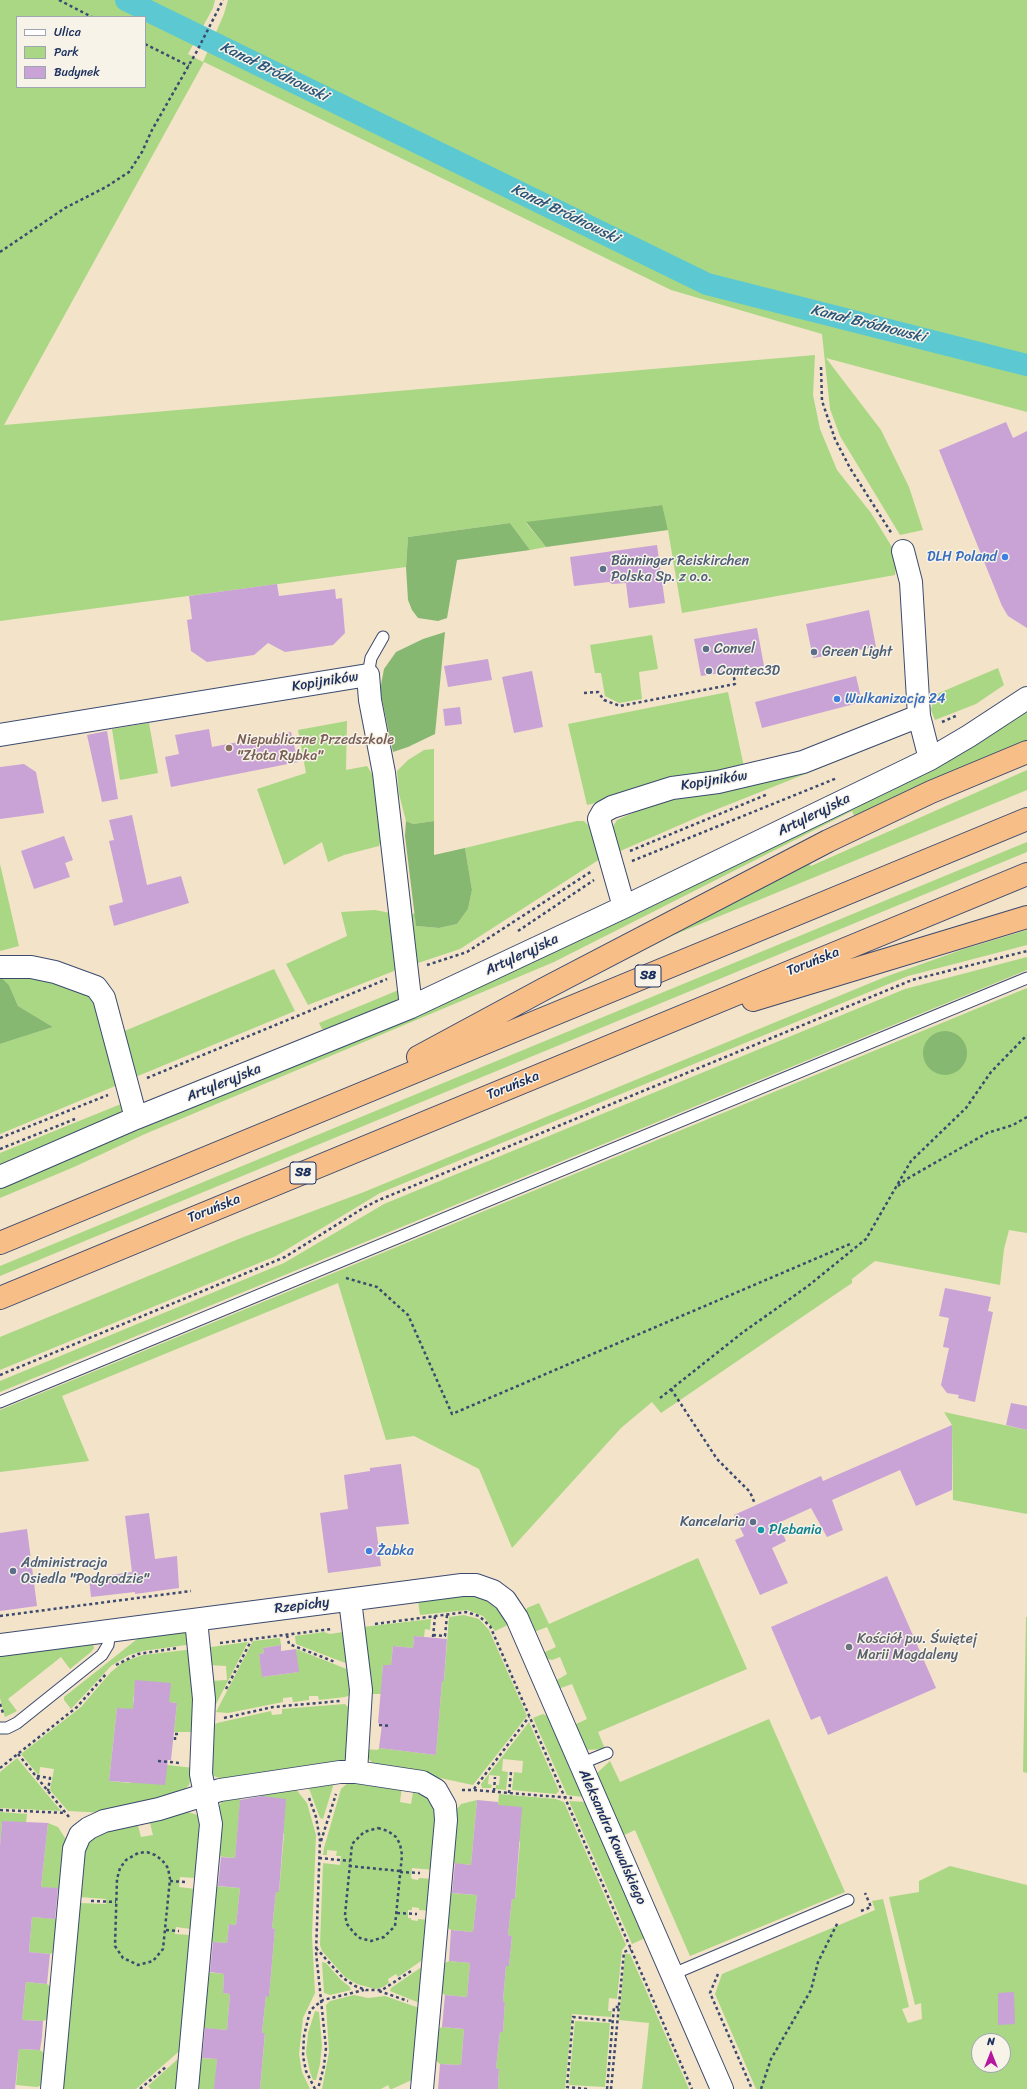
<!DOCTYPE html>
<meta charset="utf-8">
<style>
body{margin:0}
#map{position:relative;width:1027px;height:2089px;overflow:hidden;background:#f3e3c9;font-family:Sriracha,sans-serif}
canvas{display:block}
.legend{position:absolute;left:16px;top:16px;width:130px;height:72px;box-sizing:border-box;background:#f7f3e8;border:1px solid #9fa5b1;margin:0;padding:5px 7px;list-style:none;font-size:12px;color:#1b2f5e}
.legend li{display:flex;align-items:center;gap:8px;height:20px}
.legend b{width:20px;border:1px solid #9fa5b1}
.north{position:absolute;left:971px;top:2033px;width:40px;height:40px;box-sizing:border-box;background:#f7f3e8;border:1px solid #9fa5b1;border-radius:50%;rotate:0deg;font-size:11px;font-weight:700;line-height:16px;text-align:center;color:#1b2f5e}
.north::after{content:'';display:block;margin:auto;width:14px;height:18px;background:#b5179e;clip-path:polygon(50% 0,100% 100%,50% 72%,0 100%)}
</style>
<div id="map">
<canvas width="1027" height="2089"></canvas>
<ul class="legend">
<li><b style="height:5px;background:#fff"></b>Ulica</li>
<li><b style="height:11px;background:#a9d784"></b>Park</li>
<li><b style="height:11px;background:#c9a2d6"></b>Budynek</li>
</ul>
<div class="north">N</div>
</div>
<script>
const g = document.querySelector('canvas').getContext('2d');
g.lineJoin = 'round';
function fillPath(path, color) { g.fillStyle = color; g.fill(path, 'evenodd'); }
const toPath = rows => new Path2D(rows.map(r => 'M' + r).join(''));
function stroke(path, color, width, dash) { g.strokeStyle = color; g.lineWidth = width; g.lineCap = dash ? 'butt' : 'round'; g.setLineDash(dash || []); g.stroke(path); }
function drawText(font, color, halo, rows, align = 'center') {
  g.font = font + ' Sriracha,sans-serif'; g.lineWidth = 3; g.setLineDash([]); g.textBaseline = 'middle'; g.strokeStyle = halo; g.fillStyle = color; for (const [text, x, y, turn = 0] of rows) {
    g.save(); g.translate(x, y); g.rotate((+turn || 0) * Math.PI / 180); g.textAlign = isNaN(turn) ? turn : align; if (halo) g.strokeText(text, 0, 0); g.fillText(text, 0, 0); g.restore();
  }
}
const green = toPath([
 [0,0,215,0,213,8,188,54,203,62,224,14,228,0,1027,0,1027,412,826,358,881,430,909,487,923,530,900,535,840,436,830,409,822,334,671,290,204,62,4,425,815,355,813,395,820,429,837,470,871,513,892,547,897,559,895,575,682,613,668,530,661,505,526,523,546,547,530,550,510,523,408,537,406,567,0,621],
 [17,17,145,17,145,87,17,87],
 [652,635,658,669,639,672,642,699,619,703,605,696,601,673,595,673,590,645],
 [998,668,1004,685,976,704,935,720,931,710,933,701,939,693],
 [728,692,744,767,587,805,568,724],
 [1027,707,1027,740,855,818,852,811,554,962,145,1134,74,1167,0,1198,0,1187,430,1009],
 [347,721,346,770,367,766,379,785,382,836,379,846,344,855,328,862,322,842,284,865,257,789,306,773,298,730],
 [149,723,158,773,120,780,112,729],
 [902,731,908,733,705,814,618,852,612,828,617,820,676,794,695,792,716,794],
 [434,749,434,821,413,824,406,821,399,794,397,771,408,760,424,750],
 [1027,770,1027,790,659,941,808,862,811,866],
 [577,821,584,821,596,833,600,859,460,949,415,964,410,915,415,913,416,926,439,928,457,924,468,909,472,890,465,848],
 [1027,842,1027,852,0,1276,0,1266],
 [0,864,19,946,0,951],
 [375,910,390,913,399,969,308,1005,286,964,347,936,341,912],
 [1027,930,1027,945,908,976,380,1193,276,1256,0,1370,0,1337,241,1238,364,1192,885,977,964,949],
 [1027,957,1027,970,0,1392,0,1381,284,1263,384,1204,905,989],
 [274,969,295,1011,133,1078,122,1032],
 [0,976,50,978,74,987,97,1002,120,1084,0,1134,0,1044,53,1027,18,1006,9,985],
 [1027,988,1027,1233,1009,1230,1004,1249,1000,1285,875,1261,852,1279,852,1283,661,1413,652,1402,621,1428,512,1548,479,1469,414,1436,386,1440,338,1283,62,1396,89,1461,0,1472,0,1410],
 [401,989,398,999,392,1003,327,1030,322,1029,319,1023],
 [126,1102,125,1108,119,1113,0,1165,0,1153],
 [944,1412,1027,1430,1027,1514,953,1500,952,1425],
 [698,1558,747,1669,598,1732,605,1749,585,1750,574,1725,587,1719,572,1684,558,1689,557,1680,567,1674,560,1657,552,1660,545,1658,543,1653,556,1647,547,1627,534,1632,525,1613,527,1608,539,1603,549,1624],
 [467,1595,484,1599,495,1606,503,1615,508,1625,495,1631,483,1616,467,1610,420,1615,418,1601],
 [464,1615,479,1619,489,1630,527,1716,473,1785,374,1764,367,1757,364,1749,378,1750,379,1748,436,1755,442,1681,444,1681,449,1617],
 [1026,1617,1027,1617,1027,1773,1023,1772],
 [431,1619,430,1630,425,1629,424,1637,414,1636,413,1648,393,1646,391,1665,383,1665,381,1694,370,1694,363,1627],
 [188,1630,193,1644,143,1651,129,1655,111,1666,71,1709,64,1700,64,1697,141,1636],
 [324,1632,330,1634,343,1632,353,1666,296,1644,295,1636],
 [280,1638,281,1645,263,1648,264,1653,259,1654,263,1677,298,1672,296,1649,354,1672,353,1694,345,1697,319,1700,318,1696,309,1696,309,1700,293,1702,292,1697,283,1698,283,1702,228,1713,216,1712,253,1641],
 [248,1642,213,1710,210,1681,227,1680,226,1666,209,1665,207,1651,211,1647],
 [93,1644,94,1648,91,1652,70,1669,61,1657,8,1699,17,1711,5,1717,0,1698,0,1654],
 [194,1649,193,1732,174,1732,177,1703,169,1702,136,1680,133,1701,135,1710,117,1708,109,1781,130,1783,167,1765,194,1768,189,1785,180,1793,106,1813,68,1811,50,1790,54,1769,40,1767,39,1776,21,1754,81,1707,111,1672,123,1662,143,1655],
 [345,1704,354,1713,347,1758,343,1761,222,1779,214,1776,210,1772,213,1726,217,1723,271,1711,272,1715,282,1714,282,1709],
 [543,1714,548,1716,583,1797,567,1795,533,1718],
 [769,1719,845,1892,690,1956,635,1830,622,1836,596,1774,610,1761,620,1782],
 [529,1722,559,1791,556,1794,512,1790,514,1772,522,1773,523,1761,503,1759,502,1771,508,1772,506,1790,496,1789,496,1785,499,1785,500,1776,489,1775,488,1784,492,1785,491,1788,482,1788,481,1784],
 [17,1758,61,1811,0,1808,0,1772],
 [351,1780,402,1786,400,1802,411,1804,414,1787,428,1794,439,1816,434,1870,412,1868,411,1877,412,1879,418,1880,419,1878,434,1879,431,1911,419,1910,419,1908,412,1907,412,1910,408,1910,408,1918,411,1918,411,1920,418,1921,418,1919,430,1920,427,1953,421,1961,398,1977,396,1974,388,1979,389,1983,383,1987,375,1989,357,1984,345,1977,322,1951,320,1945,323,1863,340,1865,341,1856,336,1856,337,1851,327,1850,327,1855,323,1855,324,1848,341,1789],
 [307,1783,334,1783,323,1819,320,1818],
 [294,1787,307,1803,316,1835,312,1936,315,1993,303,2018,299,2054,302,2072,310,2089,260,2089,265,2034,262,2033,266,1996,269,1996,275,1929,272,1928,276,1892,279,1892,284,1834,262,1795,263,1790],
 [241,1793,235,1858,216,1856,219,1806,224,1799],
 [499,1794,556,1799,564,1802,626,1945,622,1950,617,1999,609,1998,608,2011,612,2011,611,2017,572,2014,565,2089,498,2089,499,2069,496,2068,500,2032,503,2032,505,2002,503,2001,506,1966,509,1966,512,1936,508,1935,512,1899,515,1899,520,1842,498,1805],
 [477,1800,471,1865,452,1863,455,1811,461,1804],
 [569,1801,586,1802,645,1938,632,1944],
 [0,1812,27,1814,26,1823,2,1821,0,1846],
 [187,1812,195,1814,202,1819,196,1878,180,1877,179,1887,195,1889,191,1929,176,1927,175,1934,190,1935,184,2047,136,2089,58,2089,79,1903,106,1904,106,1899,79,1897,80,1851,92,1834,137,1822,141,1837,153,1835,149,1819],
 [48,1823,58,1827,67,1841,61,1889,41,1887],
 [950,1866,1027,1885,1027,2089,756,2089,715,1994,722,1974,875,1910,872,1901,883,1899,909,2007,902,2009,908,2023,922,2019,921,2003,915,2005,889,1897,919,1892,919,1881],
 [979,2041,1003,2041,1003,2065,979,2065],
 [214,1886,240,1888,236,1925,229,1924,227,1943,208,1942],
 [450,1893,477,1895,473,1932,451,1930,444,1925],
 [32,1917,58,1919,58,1950,50,1954,29,1952],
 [625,1954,630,1954,689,2089,642,2089,649,2023,619,2020],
 [449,1961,470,1963,467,1997,445,1995,438,1990,441,1965],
 [322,1962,326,1963,341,1980,350,1987,351,1990,330,1995,324,1993],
 [423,1966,422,2004,390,1991,391,1988],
 [205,1972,224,1974,223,1993,230,1994,227,2030,201,2028],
 [26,1982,47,1984,54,1990,52,2017,43,2021,22,2020],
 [354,1995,368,1998,385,1996,422,2009,416,2078,392,2089,390,2089,388,2085,381,2089,322,2089,329,2052,326,2005,330,2001],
 [315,2011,319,2012,322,2046,320,2064,316,2080,313,2080,310,2072,306,2053,308,2033],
 [575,2021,610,2023,605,2087,569,2085],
 [442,2027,464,2029,461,2065,440,2064,432,2057,435,2031],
 [19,2049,40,2050,48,2057,46,2083,37,2087,16,2085],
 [180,2057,180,2089,151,2089,148,2086],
 [198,2058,217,2059,215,2089,194,2089]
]);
const forest = toPath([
 [662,505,668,530,546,547,526,522],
 [510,523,530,550,457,560,447,618,438,621,418,618,412,610,408,600,406,567,408,537],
 [445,632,435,734,408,747,393,752,380,690,384,669,396,652,423,639],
 [406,821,413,824,434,821,434,855,465,848,472,890,468,909,457,924,439,928,416,926,405,836],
 [0,976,9,985,18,1006,53,1027,0,1044],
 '923 1053a22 22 0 1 1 44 0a22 22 0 1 1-44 0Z'
]);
const canal = toPath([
 [126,0,707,284,1027,365]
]);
const building = toPath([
 [1006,422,1013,438,1027,431,1027,628,1008,616,1002,606,939,450],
 [657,545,665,603,629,608,626,583,612,584,609,582,574,586,570,557],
 [277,584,279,596,335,589,336,599,342,598,345,633,333,645,285,652,268,643,254,655,207,662,191,651,187,620,192,619,189,596],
 [869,610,876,647,813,658,806,624],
 [757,628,764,666,701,676,694,639],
 [488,659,492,680,448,687,444,666],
 [532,671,543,727,514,733,502,677],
 [856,676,862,702,762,728,755,702],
 [460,707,462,724,445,726,443,709],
 [209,729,212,747,291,732,298,762,171,787,165,757,179,754,175,735],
 [107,731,118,799,102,802,87,735],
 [24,764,36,772,44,813,0,819,0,767],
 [132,815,147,885,181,876,189,903,114,926,109,906,123,902,109,841,114,840,109,820],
 [64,836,73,860,65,863,70,877,34,889,21,851],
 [945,1288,991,1297,988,1311,993,1312,975,1402,958,1398,959,1395,947,1393,941,1385,949,1348,943,1347,949,1318,939,1316],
 [1011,1403,1027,1406,1027,1430,1006,1425],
 [952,1425,952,1490,916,1506,900,1470,832,1500,843,1530,827,1537,811,1508,778,1523,786,1541,772,1548,788,1583,760,1595,735,1540,744,1536,734,1515,821,1476,823,1481],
 [401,1464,409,1524,376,1527,381,1566,328,1573,320,1513,348,1509,344,1475,370,1471,370,1468],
 [149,1513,155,1559,177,1556,179,1588,135,1594,135,1592,91,1597,89,1578,132,1572,125,1516],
 [27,1529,37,1606,0,1611,0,1533],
 [887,1576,936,1688,828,1735,820,1716,811,1720,771,1627],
 [414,1636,447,1639,444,1681,442,1681,436,1755,379,1748,382,1724,378,1723,383,1665,391,1665,393,1646,413,1648],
 [281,1645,281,1651,296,1649,299,1672,262,1677,259,1654,264,1653,263,1648],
 [135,1680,171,1683,169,1702,177,1703,171,1760,168,1760,165,1785,109,1781,117,1708,133,1709],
 [262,1796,286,1799,279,1892,276,1892,272,1928,275,1929,269,1997,266,1996,262,2033,265,2033,260,2089,214,2089,217,2059,202,2058,205,2028,227,2030,230,1994,223,1993,224,1974,210,1972,213,1942,227,1943,229,1924,236,1925,240,1888,218,1886,221,1857,235,1858,240,1800],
 [477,1800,498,1802,498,1805,522,1807,515,1899,512,1899,508,1935,512,1936,509,1966,506,1966,503,2001,505,2002,503,2032,500,2032,496,2068,499,2069,498,2089,438,2089,440,2064,461,2065,464,2029,442,2027,445,1995,467,1997,470,1963,449,1961,451,1930,473,1932,477,1895,452,1893,455,1863,471,1865],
 [2,1821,48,1823,41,1887,58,1888,55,1919,32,1917,29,1952,50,1954,47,1984,26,1982,22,2020,43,2021,42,2037,40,2050,19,2049,15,2089,0,2089,0,1846],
 [1014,1992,1015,2024,998,2025,998,1993]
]);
const path = toPath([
 [59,0,92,17],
 [145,44,189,66],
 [0,252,65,208,106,187,129,172,142,152,152,130,197,51,223,0],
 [821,367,822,401,835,439,850,468,892,534],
 [584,693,598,692,604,700,620,706,735,684,733,671],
 [942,722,958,715],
 [630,851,768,794],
 [632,861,837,778],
 [518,931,594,880],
 [427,965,467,952,592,871],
 [147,1078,387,979],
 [0,1138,108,1095],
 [0,1149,75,1119],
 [898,1186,905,1180,987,1133,1013,1125,1027,1117],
 [346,1278,377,1287,408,1315,452,1414,850,1244],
 [0,1375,285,1257,365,1207,379,1200,912,980,1027,951],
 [671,1389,717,1459,750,1492,755,1504],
 [660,1398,742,1333,808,1286,866,1239,911,1161,966,1108,991,1072,1027,1035],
 [0,1616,191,1591],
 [375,1624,466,1612,479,1616,490,1626,692,2089],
 [287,1635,289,1644,335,1662],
 [433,1635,445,1636,447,1615],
 [433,1637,435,1616],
 [220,1643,332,1629],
 [116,1665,138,1654,178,1648],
 [226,1689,252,1639],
 [0,1704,3,1713],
 [224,1718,273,1707,340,1701],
 [379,1725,391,1726],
 [175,1740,175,1734,181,1734],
 [18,1754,69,1817],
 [158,1761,180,1763],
 [0,1768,77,1707,106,1674],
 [37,1776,50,1778,48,1791],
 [474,1789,529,1717],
 [462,1790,473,1790,572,1798],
 [494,1791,495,1777],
 [509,1793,511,1772],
 [309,1798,316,1817,320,1840,316,1952,326,2048,324,2066,318,2089],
 [0,1810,66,1813],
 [378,1828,388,1831,396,1837,400,1844,402,1855,395,1926,384,1937,371,1941,360,1938,354,1933,347,1924,345,1915,352,1844,364,1832,378,1828],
 [321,1841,336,1794],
 [147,1852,155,1855,162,1860,168,1868,170,1879,163,1949,153,1961,138,1965,123,1958,115,1946,117,1879,120,1868,126,1860,138,1853,147,1852],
 [319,1858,350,1861],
 [349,1866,400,1871],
 [400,1872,420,1873],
 [170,1881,185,1882],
 [91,1901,116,1902],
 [861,1911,871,1907,865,1893],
 [397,1913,417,1914],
 [166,1930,179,1931],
 [316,1948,343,1978,355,1986,366,1990,382,1990,411,1971],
 [718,1974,710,1993,752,2089],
 [379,1991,408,2001],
 [140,2089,167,2066],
 [315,2089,306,2071,303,2056,304,2036,310,2011,315,2006,323,2000,364,1990],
 [587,2089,567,2087,573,2017,613,2021],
 [607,2089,614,2007,619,2007],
 [611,2089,624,1952,631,1949],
 [761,2089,771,2059,811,1990,818,1962,838,1922]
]);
const service = toPath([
 [368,675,371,658,383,637],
 [0,1402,1027,978],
 [0,1728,7,1728,17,1723,102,1655,108,1645,110,1631],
 [580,1764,607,1753],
 [673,1974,848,1900]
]);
const minor = toPath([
 [903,551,911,582,919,716,930,759],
 [0,735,368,675,370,700,384,773,411,1007],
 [624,907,599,819,603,812,612,807,672,788,718,782,803,762,919,716],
 [0,967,31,967,55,972,96,987,104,998,136,1118],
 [0,1177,136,1118,411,1007,624,907,930,759,969,736,1027,698],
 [350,1600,361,1690,356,1772],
 [0,1645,462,1585,476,1585,493,1591,505,1600,517,1618,722,2089],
 [52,2089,74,1849,80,1835,89,1828,104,1821,159,1809,220,1790,340,1772,356,1772,422,1782,436,1790,445,1806,446,1820,422,2089],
 [187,2089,211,1824,201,1774,204,1699,196,1620]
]);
const motorway = toPath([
 [753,1000,1027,917],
 [418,1057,544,989,828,841,931,792,1027,752],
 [0,1243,1027,819],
 [0,1298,1027,874]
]);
const markers = [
 [1005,557,4,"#3f7fe0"],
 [603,569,4,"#5c6f8a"],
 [706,649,4,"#5c6f8a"],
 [814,652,4,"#5c6f8a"],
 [709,671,4,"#5c6f8a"],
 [837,699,4,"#3f7fe0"],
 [229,748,4,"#8d6e63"],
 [753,1522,4,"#5c6f8a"],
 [761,1530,4,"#0f9aa8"],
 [369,1551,4,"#3f7fe0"],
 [13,1571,4,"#5c6f8a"],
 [849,1647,4,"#6b7280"]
];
const shields = [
 [648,976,26],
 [303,1173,26]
];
const shieldNames = [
 ["S8",648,976],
 ["S8",303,1173]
];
const shopNames = [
 ["DLH Poland",997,557,"right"],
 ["Wulkanizacja 24",845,699],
 ["Żabka",377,1551]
];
const serviceNames = [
 ["Bänninger Reiskirchen",611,561],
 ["Polska Sp. z o.o.",611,577],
 ["Convel",714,649],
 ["Green Light",822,652],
 ["Comtec3D",717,671],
 ["Kancelaria",745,1522,"right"],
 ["Administracja",21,1563],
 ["Osiedla \"Podgrodzie\"",21,1579]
];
const streetNames = [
 ["Kopijników",325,682,-9],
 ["Kopijników",714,781,-9],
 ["Artyleryjska",814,815,-26],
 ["Artyleryjska",522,955,-25],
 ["Toruńska",813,962,-22],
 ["Artyleryjska",224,1083,-22],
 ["Toruńska",513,1086,-22],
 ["Toruńska",214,1209,-22],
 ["Rzepichy",302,1606,-7],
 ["Aleksandra Kowalskiego",612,1837,66]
];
const educationNames = [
 ["Niepubliczne Przedszkole",237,740],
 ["\"Złota Rybka\"",237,756]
];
const cultureNames = [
 ["Plebania",769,1530]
];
const worshipNames = [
 ["Kościół pw. Świętej",857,1639],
 ["Marii Magdaleny",857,1655]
];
const waterNames = [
 ["Kanał Bródnowski",274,72,26],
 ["Kanał Bródnowski",565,214,26],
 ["Kanał Bródnowski",868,324,14]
];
fillPath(green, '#a9d784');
fillPath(forest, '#86b872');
stroke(canal, '#5cc9d2', 22);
fillPath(building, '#c9a2d6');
stroke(service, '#3b4a6e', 13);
stroke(minor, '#3b4a6e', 24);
stroke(motorway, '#3b4a6e', 24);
stroke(path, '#3b4a6e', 2.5, [3, 3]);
stroke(service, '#fff', 11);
stroke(minor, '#fff', 22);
stroke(motorway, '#f7be88', 22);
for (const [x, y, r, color] of markers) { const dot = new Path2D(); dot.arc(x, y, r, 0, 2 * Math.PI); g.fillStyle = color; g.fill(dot); stroke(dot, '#f7f3e8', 1.5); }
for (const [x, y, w] of shields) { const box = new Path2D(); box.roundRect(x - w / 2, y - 11, w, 22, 3); g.fillStyle = '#f7f3e8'; g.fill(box); stroke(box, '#1b2f5e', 1); }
drawText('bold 13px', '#1b2f5e', null, shieldNames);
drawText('14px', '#366cbe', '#f7f3e8', shopNames, 'left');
drawText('14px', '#4e5e75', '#f7f3e8', serviceNames, 'left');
drawText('14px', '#1b2f5e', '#f7f3e8', streetNames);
drawText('14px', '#785e54', '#f7f3e8', educationNames, 'left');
drawText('14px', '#0d838f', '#f7f3e8', cultureNames, 'left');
drawText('14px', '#5b616d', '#f7f3e8', worshipNames, 'left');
drawText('italic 15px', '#2b567b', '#f7f3e8', waterNames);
</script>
